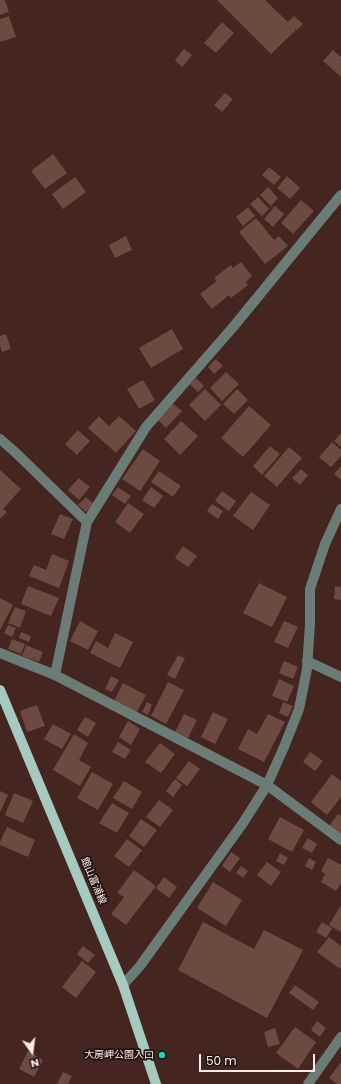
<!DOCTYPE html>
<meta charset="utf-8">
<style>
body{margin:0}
#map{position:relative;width:341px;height:1084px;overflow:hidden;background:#44251f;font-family:Poppins,sans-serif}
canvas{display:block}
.north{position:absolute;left:12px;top:1032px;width:40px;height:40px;-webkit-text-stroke:3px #211310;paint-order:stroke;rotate:166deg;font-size:11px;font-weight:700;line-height:16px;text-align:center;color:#fdece8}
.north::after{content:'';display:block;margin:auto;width:14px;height:18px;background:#fdece8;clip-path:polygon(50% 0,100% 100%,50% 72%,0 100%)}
.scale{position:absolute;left:199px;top:1054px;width:116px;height:18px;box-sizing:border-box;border:2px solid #fdece8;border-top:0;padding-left:5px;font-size:12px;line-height:14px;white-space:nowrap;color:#fdece8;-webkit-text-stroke:3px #211310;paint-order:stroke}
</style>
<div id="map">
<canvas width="341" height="1084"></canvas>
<div class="north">N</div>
<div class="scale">50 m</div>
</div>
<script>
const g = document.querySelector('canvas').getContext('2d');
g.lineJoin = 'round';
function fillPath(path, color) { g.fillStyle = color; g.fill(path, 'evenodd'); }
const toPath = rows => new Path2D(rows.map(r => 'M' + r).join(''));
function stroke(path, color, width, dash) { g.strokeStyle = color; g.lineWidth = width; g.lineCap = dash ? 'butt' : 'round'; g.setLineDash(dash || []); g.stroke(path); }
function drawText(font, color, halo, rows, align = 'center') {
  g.font = font + ' Poppins,"Noto Sans JP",sans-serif'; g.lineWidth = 3.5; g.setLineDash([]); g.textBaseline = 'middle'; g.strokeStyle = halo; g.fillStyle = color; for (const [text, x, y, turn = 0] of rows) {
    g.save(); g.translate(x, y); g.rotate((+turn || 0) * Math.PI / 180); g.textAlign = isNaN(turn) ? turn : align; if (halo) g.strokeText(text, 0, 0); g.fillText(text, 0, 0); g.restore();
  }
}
const building = toPath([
 [0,0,5,0,9,12,0,15],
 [217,0,265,0,288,22,294,16,303,24,297,30,293,27,296,30,271,54],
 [9,16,16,37,0,42,0,19],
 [222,22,234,33,216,53,204,43],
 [184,49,192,55,182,67,175,60],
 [333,50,341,57,341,77,323,61],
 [225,93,233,99,222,112,214,105],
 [53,154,67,173,45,189,31,171],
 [269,167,281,177,274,185,262,175],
 [287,176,300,188,290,199,277,188],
 [75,177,86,192,63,209,52,194],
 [268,187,278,198,271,206,260,195],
 [258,197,269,209,262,216,250,204],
 [301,200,314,211,293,234,281,223],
 [275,206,284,214,273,227,264,219],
 [248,207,255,216,243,226,236,217],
 [256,218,274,240,279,236,288,246,265,264,239,232],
 [126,236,132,250,115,258,109,245],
 [241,262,252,276,246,282,248,285,231,298,229,295,212,309,200,294,217,281,214,278,231,265,233,268],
 [172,329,183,349,151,368,139,348],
 [6,334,11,349,2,352,0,346,0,336],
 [216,359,223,366,214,374,208,367],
 [226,372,239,384,222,401,210,388],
 [196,378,204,386,198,392,190,384],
 [143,380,155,400,139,409,127,389],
 [205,389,221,405,205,421,189,405],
 [237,389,248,400,234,414,223,404],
 [172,403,182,411,166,428,157,419],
 [249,406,271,425,243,457,221,438],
 [99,416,109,426,119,416,136,431,116,453,88,428],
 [181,421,198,436,180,455,164,439],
 [78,430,90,441,77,455,65,444],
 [341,433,341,447,334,441],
 [332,442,341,450,341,456,331,467,319,457],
 [270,446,280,454,262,475,253,466],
 [289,447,302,458,277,487,264,476],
 [143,449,160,461,140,491,122,479],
 [341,466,341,480,334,474],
 [301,469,308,475,300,485,292,478],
 [0,470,21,489,3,509,7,512,0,519],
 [159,471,181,486,173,497,151,482],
 [79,478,90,487,79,500,68,490],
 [118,487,131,496,125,504,112,495],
 [151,487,163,496,154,508,142,500],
 [222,491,236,501,229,511,215,501],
 [251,492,270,505,253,530,233,516],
 [86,497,94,504,86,512,78,505],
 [128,503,144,514,130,533,115,522],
 [212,504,223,511,218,519,207,511],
 [60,514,73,519,64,539,51,534],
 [183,546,197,556,188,567,175,558],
 [52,554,69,561,59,588,29,576,34,565,46,570],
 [259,583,287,597,272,627,243,613],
 [28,586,59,598,51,616,21,604],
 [335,586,341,587,341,600,334,599],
 [0,598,13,605,0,630],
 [15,607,26,611,20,628,8,623],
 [80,621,98,631,88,650,70,641],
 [284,621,298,627,288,648,274,642],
 [8,625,16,628,12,637,4,633],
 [21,632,31,636,29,642,19,638],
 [115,633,133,642,120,668,90,653,96,641,108,648],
 [12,639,25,644,21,654,8,649],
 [26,645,43,652,39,662,22,656],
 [178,655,185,658,175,679,167,675],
 [284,661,298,667,293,679,279,673],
 [111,676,119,680,112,692,105,689],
 [279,679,294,686,287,702,272,696],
 [168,682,184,690,166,724,151,716],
 [123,683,146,695,137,712,114,701],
 [147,702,152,705,148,715,142,712],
 [283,702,293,706,288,717,279,713],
 [37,705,45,726,27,732,20,711],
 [213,712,228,719,215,744,201,737],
 [184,714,197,720,188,738,175,732],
 [268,714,285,722,264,762,238,749,248,729,257,734],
 [85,717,96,723,88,737,77,730],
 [128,721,140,729,131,745,119,737],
 [53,724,71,734,62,749,44,739],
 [74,734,88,743,79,760,91,767,80,786,53,770],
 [118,742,131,750,125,759,112,752],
 [160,743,175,754,161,773,145,762],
 [310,752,323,761,315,771,303,762],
 [189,761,200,769,187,786,176,778],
 [92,772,113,784,98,810,77,798],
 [332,774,341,781,341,797,327,815,311,802],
 [175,779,182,785,173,797,166,791],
 [124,781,142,792,132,809,113,798],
 [0,791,8,795,0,812],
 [14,793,33,801,23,823,5,815],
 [159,800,173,810,160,827,146,817],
 [112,803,129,813,117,833,99,823],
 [338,814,341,816,341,835,329,826],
 [280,817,304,830,292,852,268,839],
 [141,819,157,830,144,847,129,836],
 [7,827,35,840,28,857,0,845,0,842],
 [308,838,317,844,312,853,302,848],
 [127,839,142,850,129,867,114,856],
 [231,852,240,858,230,872,222,866],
 [280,853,288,858,284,865,276,861],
 [309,858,316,862,312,870,305,866],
 [328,858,341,865,341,883,336,891,321,882,325,874,321,871],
 [267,862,281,872,271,886,257,875],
 [241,866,248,871,243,878,236,873],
 [134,870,156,886,126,925,111,914,124,897,117,893],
 [164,877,177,887,169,898,156,888],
 [213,882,242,900,226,926,197,908],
 [341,905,341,932,329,925],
 [203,922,254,949,264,930,303,950,267,1018,178,970],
 [322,922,332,928,326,938,316,932],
 [329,937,341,946,341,967,340,969,317,952],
 [83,946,95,955,88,963,77,954],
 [82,961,96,972,76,998,62,987],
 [295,985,319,1002,313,1010,289,993],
 [317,1021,326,1028,320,1037,311,1030],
 [295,1027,316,1042,298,1069,276,1053],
 [275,1028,280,1044,268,1047,264,1032],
 [28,1051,43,1060,34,1077,19,1069],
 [341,1062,341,1084,337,1084,329,1078],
 [63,1072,72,1076,68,1084,57,1084]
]);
const minor = toPath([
 [0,439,15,452,87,522],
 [0,653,55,675,267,785,341,840],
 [307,661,341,677],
 [55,675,87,522,146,427,234,326,341,195],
 [123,985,140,966,243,823,267,785,284,747,299,709,307,669,310,624,310,589,325,544,341,509],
 [308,1084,341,1037]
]);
const major = toPath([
 [0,690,123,985,156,1084]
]);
const markers = [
 [162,1055,4,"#16d5b3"]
];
const streetNames = [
 ["館山富浦線",93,881,67]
];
const poiNames = [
 ["大房岬公園入口",154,1055]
];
fillPath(building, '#6c4a42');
stroke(minor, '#6b7c77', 10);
stroke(major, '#a6cabf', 10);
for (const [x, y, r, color] of markers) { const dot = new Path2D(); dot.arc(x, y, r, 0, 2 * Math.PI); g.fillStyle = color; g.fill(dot); stroke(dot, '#211310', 1.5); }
drawText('10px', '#fdece8', '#211310', streetNames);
drawText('10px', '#fdece8', '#211310', poiNames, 'right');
</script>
